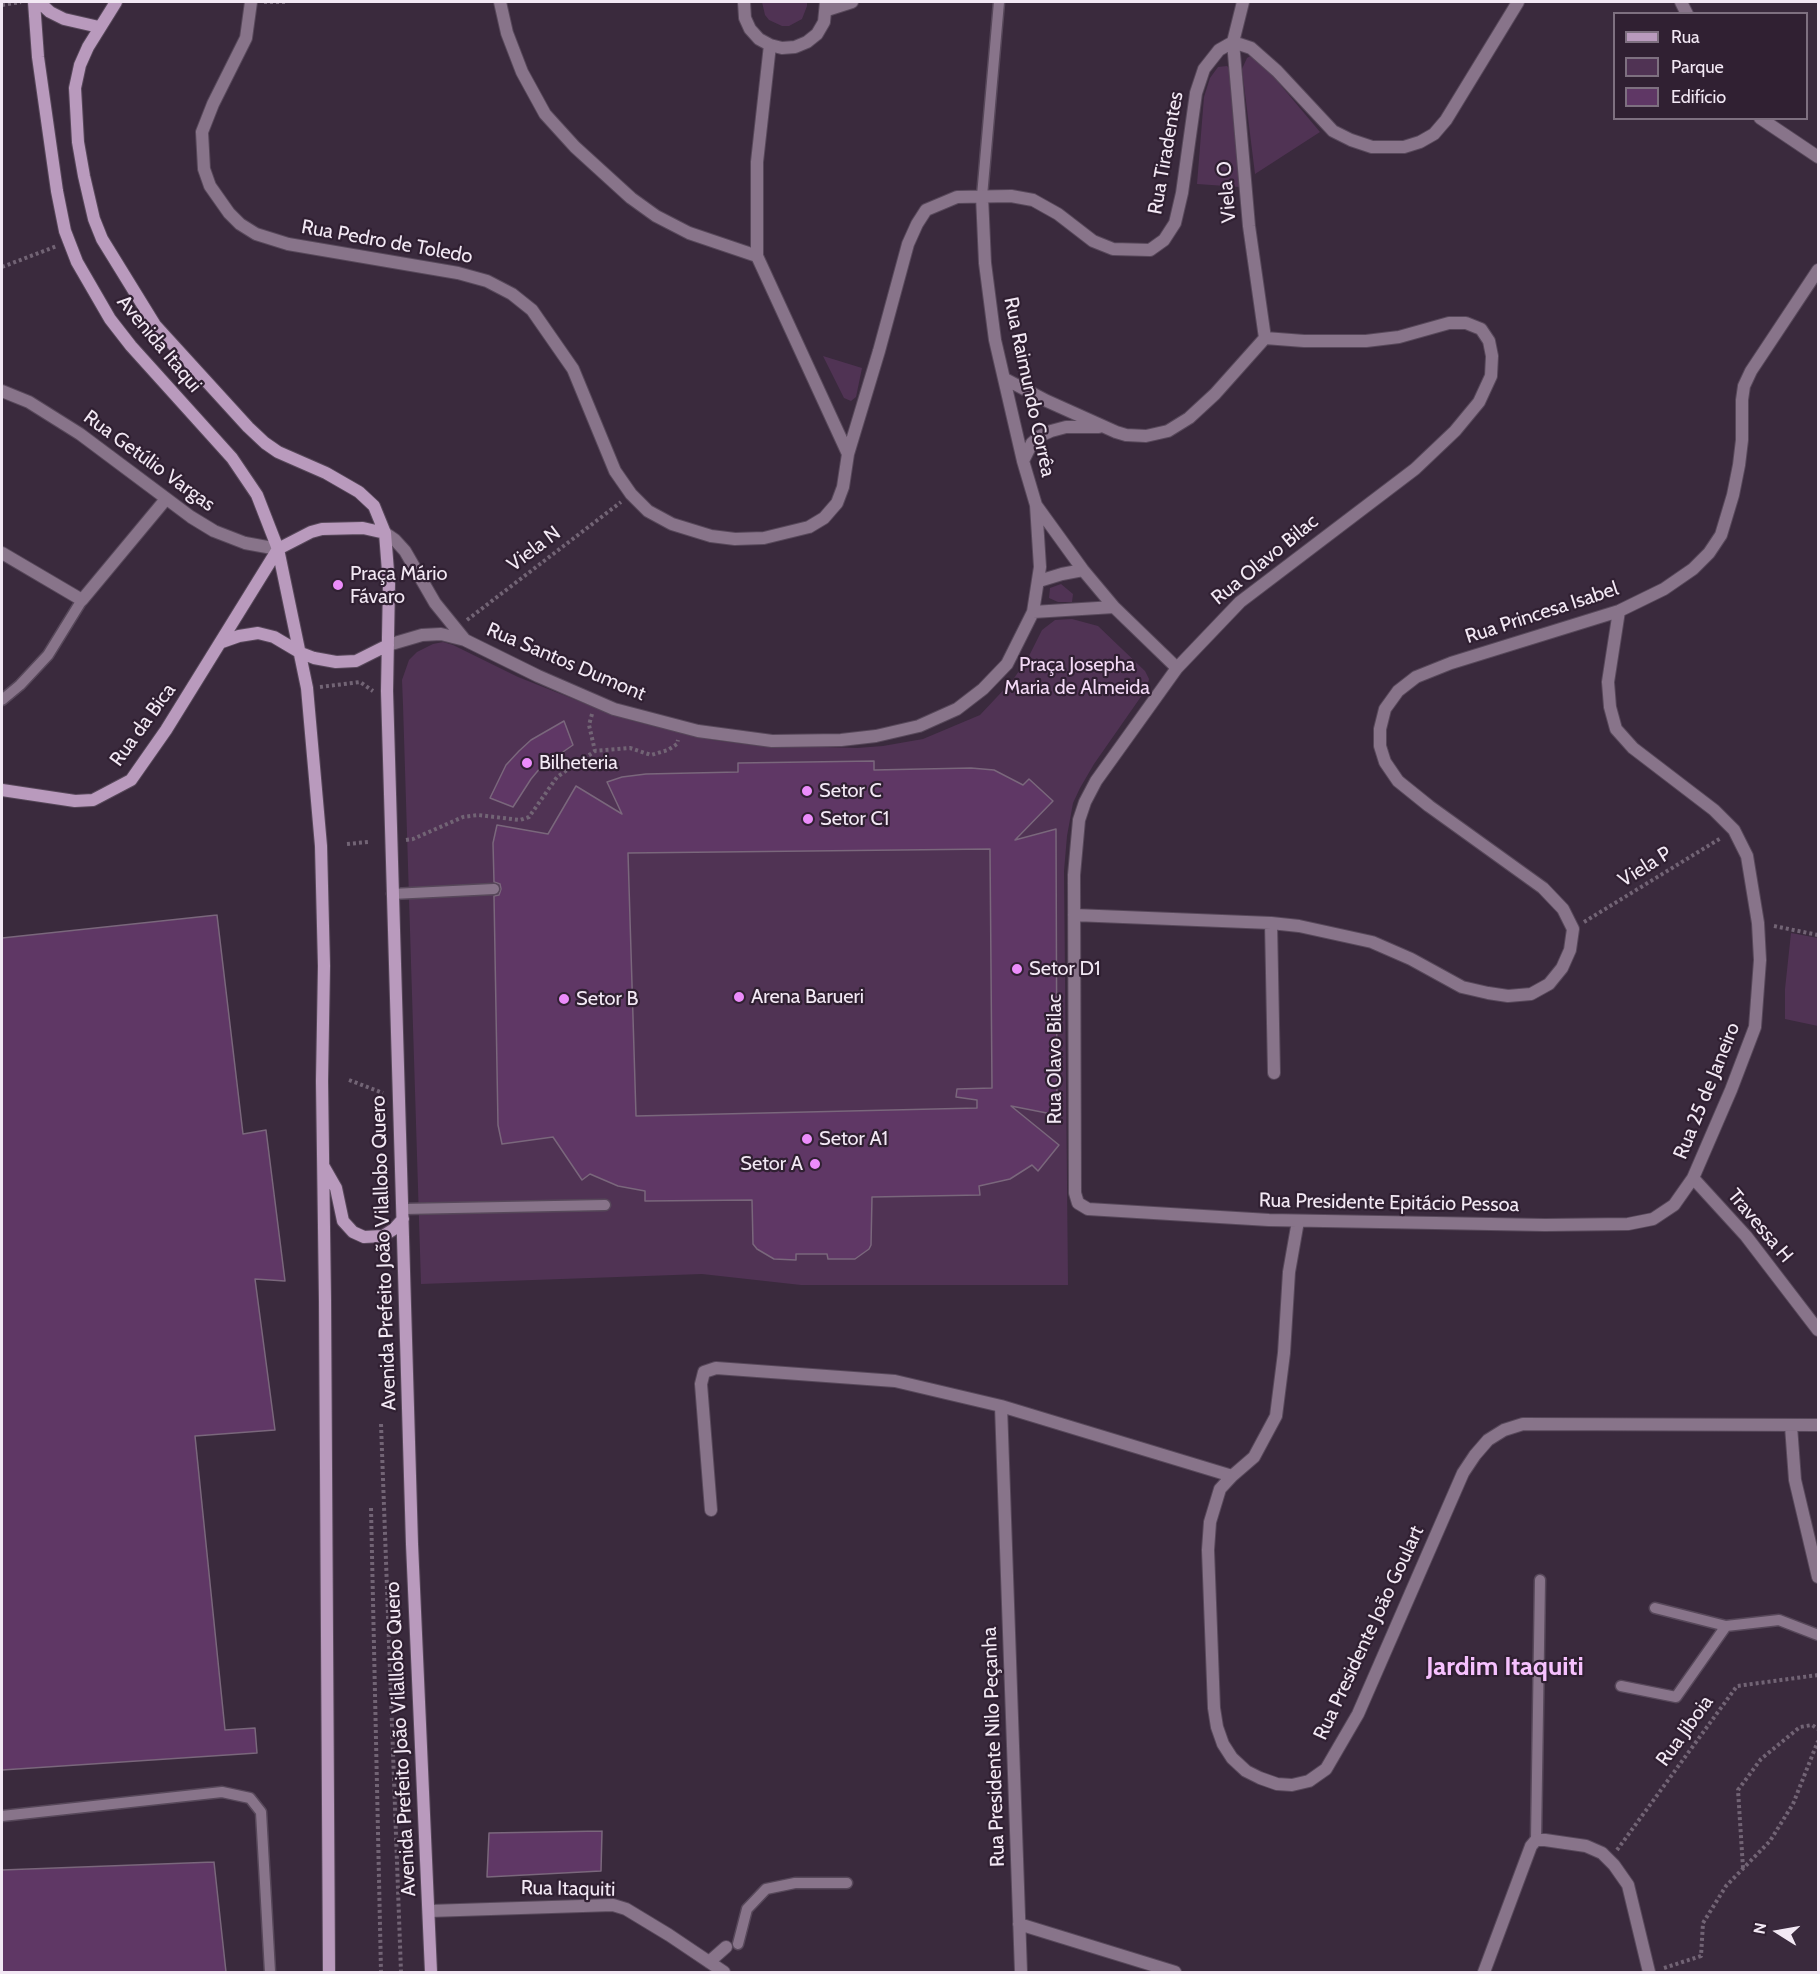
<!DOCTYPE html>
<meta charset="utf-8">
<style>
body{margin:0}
#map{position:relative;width:1820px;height:1974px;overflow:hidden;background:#3a2a3d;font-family:Cabin,sans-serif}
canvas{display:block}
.frame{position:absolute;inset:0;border:3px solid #f2e8f4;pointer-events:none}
.legend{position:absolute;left:1613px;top:12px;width:195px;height:108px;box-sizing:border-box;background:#302032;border:2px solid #7e7080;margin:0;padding:8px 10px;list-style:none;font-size:18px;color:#f2e8f4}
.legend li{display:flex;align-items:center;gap:12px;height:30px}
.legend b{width:30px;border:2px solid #7e7080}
.north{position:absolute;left:1748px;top:1902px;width:60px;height:60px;-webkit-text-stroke:4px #302032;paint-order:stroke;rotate:281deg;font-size:16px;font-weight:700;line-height:24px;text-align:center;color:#f2e8f4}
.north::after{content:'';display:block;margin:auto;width:21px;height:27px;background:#f2e8f4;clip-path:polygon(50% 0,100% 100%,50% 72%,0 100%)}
</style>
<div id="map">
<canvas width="1820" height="1974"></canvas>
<div class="frame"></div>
<ul class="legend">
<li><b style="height:8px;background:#b99abd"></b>Rua</li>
<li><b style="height:16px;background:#503354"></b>Parque</li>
<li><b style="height:16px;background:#5f3765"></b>Edifício</li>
</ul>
<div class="north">N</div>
</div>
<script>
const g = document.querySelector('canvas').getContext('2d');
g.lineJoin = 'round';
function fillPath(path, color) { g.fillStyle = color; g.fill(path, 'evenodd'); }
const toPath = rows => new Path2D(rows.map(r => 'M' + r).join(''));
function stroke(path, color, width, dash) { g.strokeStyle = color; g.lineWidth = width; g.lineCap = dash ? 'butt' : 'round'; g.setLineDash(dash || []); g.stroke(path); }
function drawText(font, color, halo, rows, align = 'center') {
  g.font = font + ' Cabin,sans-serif'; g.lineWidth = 4.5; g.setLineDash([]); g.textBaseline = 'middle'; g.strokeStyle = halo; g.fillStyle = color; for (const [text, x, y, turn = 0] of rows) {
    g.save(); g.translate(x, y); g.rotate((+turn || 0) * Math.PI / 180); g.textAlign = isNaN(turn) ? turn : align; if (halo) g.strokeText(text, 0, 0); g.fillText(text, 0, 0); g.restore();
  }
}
const green = toPath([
 [762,2,807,2,807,6,802,19,789,26,782,26,769,20,765,15],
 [1252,55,1257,57,1320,132,1255,174,1242,69,1247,58],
 [1227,66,1232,71,1240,187,1197,184,1204,97,1210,78,1218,67],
 [823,356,862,368,856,397,851,401,844,398],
 [1061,584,1073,594,1072,602,1058,602,1049,598,1050,588],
 [1072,619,1098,626,1145,671,1149,679,1147,688,1094,764,1080,788,1073,803,1067,836,1064,871,1068,1285,801,1285,702,1274,421,1284,403,705,402,680,409,660,417,652,433,644,443,642,453,645,518,677,596,708,633,721,712,740,753,745,857,748,883,746,923,739,980,715,1012,681,1028,658,1042,630,1055,620],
 [1791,933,1818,938,1818,1026,1785,1019,1785,989]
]);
const building = toPath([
 [564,721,573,745,541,767,531,779,513,807,490,798,506,765,519,751,531,740,564,721],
 [874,761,874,770,971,768,994,770,1023,785,1029,779,1053,801,1015,840,1056,829,1057,1115,1011,1106,1059,1145,1038,1171,1032,1165,1010,1179,979,1186,980,1195,872,1197,871,1245,869,1249,855,1259,828,1259,827,1254,796,1254,796,1260,774,1259,757,1249,753,1244,752,1200,645,1201,645,1191,618,1186,590,1174,582,1180,553,1137,502,1144,498,1125,494,896,499,895,501,889,500,884,494,882,493,843,497,825,548,834,576,786,622,814,607,782,622,777,646,774,738,772,738,763,874,761],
 [990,849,992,1088,957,1089,956,1097,977,1100,977,1108,636,1116,628,853,990,849],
 [217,915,243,1134,266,1130,285,1281,255,1279,275,1430,195,1436,225,1730,255,1728,257,1753,2,1770,2,938,217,915],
 [602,1831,601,1871,487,1877,489,1833,602,1831],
 [214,1862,226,1972,2,1972,2,1870,214,1862]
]);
const path = toPath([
 [264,2,287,2],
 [2,5,21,2],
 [2,267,57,246],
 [467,620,621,502],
 [320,687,360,682,373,691],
 [592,714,589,725,595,751],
 [406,840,413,839,463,817,478,815,520,820,529,817,557,777,595,751,630,748,651,755,668,750,677,744,678,740],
 [347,844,368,842],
 [1584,922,1721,838],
 [1774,926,1818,935],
 [349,1080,383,1093],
 [381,1424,401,1972],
 [371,1508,381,1972],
 [1617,1850,1737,1686,1818,1675],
 [1743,1868,1738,1790,1761,1759,1800,1727,1812,1725,1818,1729],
 [1664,1968,1701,1956,1703,1923,1726,1886,1770,1841,1793,1804,1818,1741]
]);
const service = toPath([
 [982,196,999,2],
 [2,700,20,685,48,655,82,600],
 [392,894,494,889],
 [403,1209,605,1205],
 [1655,1608,1726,1626,1779,1620,1818,1635],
 [1621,1686,1676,1697,1726,1626],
 [2,1816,222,1792,250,1798,261,1812,270,1972],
 [1536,1840,1540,1580],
 [738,1944,747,1909,766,1889,795,1883,847,1883]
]);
const minor = toPath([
 [251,2,246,38,213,104,202,132,204,169,210,186,229,213,240,224,256,234,288,244,458,273,487,281,512,294,532,310,573,369,615,471,631,494,648,511,672,524,711,536,735,539,764,538,809,527,824,518,837,503,843,487,848,454,879,351,908,244,917,224,926,210,957,197,1011,196,1033,200,1058,214,1093,241,1113,249,1150,250,1164,240,1175,223,1182,193,1196,93,1204,69,1219,50,1233,42,1251,48,1277,71,1333,131,1351,140,1372,147,1404,147,1420,142,1434,134,1446,120,1518,2],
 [500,2,507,33,522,72,545,114,575,147,631,198,656,216,689,233,757,256],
 [744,2,745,18,750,29,759,39,770,45,782,48,795,47,807,42,817,34,824,22,826,2],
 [1243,2,1233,42,1249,226,1265,338],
 [1681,2,1687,14],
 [827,10,852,2],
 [770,45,757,162,757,256,848,454],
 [1760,118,1818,157],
 [982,196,985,263,995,340,1023,461,1036,505,1083,570,1114,607,1177,668],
 [1005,379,1047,401,1116,432,1126,435,1146,436,1168,431,1189,418,1215,394,1265,338,1304,341,1366,341,1399,337,1449,323,1466,323,1481,329,1489,341,1492,356,1491,376,1479,402,1455,431,1415,469,1240,602,1177,668,1096,781,1085,802,1079,820,1074,875,1075,1193,1078,1203,1088,1209,1269,1220,1545,1225,1628,1224,1653,1219,1674,1205,1693,1178,1731,1090,1755,1027,1760,960,1758,923,1747,856,1734,830,1714,810,1633,748,1616,729,1610,707,1608,682,1619,611],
 [2,391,29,402,80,434,191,517,214,531,245,543,278,549],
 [1023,461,1032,443,1040,436,1051,431,1066,427,1099,427],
 [385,533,395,540,405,551,435,603,465,640],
 [2,553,82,600,166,499],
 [1039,581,1062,574,1083,570],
 [1033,612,1114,607],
 [388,645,422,635,441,634,465,640,538,676,614,709,698,731,772,741,841,740,876,736,919,726,957,709,983,689,1007,664,1033,612,1040,567,1036,505],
 [1074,915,1271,923,1299,926,1372,942,1411,959,1462,987,1488,993,1508,996,1531,994,1549,984,1562,968,1570,950,1573,929,1563,909,1543,888,1429,806,1398,781,1385,762,1380,746,1380,729,1385,709,1398,691,1416,677,1451,663,1619,611,1664,589,1693,569,1709,553,1721,535,1733,495,1739,465,1742,440,1742,400,1744,386,1751,371,1818,270],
 [1271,923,1274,1073],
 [1693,1178,1746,1236,1818,1330],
 [1298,1221,1289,1272,1284,1353,1276,1416,1254,1457,1232,1476,1220,1489,1210,1522,1208,1550,1214,1708,1217,1727,1223,1744,1232,1758,1246,1771,1260,1778,1277,1784,1292,1785,1309,1781,1326,1769,1358,1714,1463,1473,1475,1455,1488,1440,1504,1430,1523,1424,1818,1425],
 [1001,1406,1021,1972],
 [1791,1426,1795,1480,1818,1577],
 [711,1510,701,1384,704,1372,716,1368,895,1381,1001,1406,1232,1476],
 [429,1911,613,1905,626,1909,669,1935,724,1972],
 [1019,1924,1175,1972],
 [709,1962,726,1947],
 [1484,1972,1531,1846,1536,1840,1545,1840,1586,1846,1602,1853,1614,1865,1628,1885,1649,1972]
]);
const secondary = toPath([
 [34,2,38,57,57,191,65,231,77,262,110,319,131,346,232,458,257,495,278,549,307,688,321,846,324,966,322,1081,325,1300,329,1972],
 [39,2,50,12,64,19,99,27],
 [116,2,88,47,80,65,75,88,78,142,84,176,94,219,102,239,155,325,248,427,265,443,278,452,326,473,359,492,374,506,385,533,389,584,387,691,412,1544,431,1972],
 [278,549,311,532,322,529,363,528,385,533],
 [222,642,239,636,258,633,274,637,301,653,314,658,336,662,356,661,388,645],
 [2,790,75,801,93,800,131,780,166,730,278,549],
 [324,1167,336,1188,343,1221,353,1232,364,1237,383,1236,394,1229,403,1219]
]);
const markers = [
 [338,585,6,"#ec8cfb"],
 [527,763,6,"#ec8cfb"],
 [807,791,6,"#ec8cfb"],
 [808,819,6,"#ec8cfb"],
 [1017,969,6,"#ec8cfb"],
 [739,997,6,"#ec8cfb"],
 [564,999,6,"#ec8cfb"],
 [807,1139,6,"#ec8cfb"],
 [815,1164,6,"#ec8cfb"]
];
const streetNames = [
 ["Rua Tiradentes",1166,153,-80],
 ["Viela O",1227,192,-95],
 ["Rua Pedro de Toledo",387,242,10],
 ["Avenida Itaqui",159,344,50],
 ["Rua Raimundo Corrêa",1029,387,78],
 ["Rua Getúlio Vargas",149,461,36],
 ["Viela N",534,549,-37],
 ["Rua Olavo Bilac",1265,560,-39],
 ["Rua Princesa Isabel",1542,613,-18],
 ["Rua Santos Dumont",566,662,23],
 ["Rua da Bica",143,725,-54],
 ["Viela P",1645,867,-32],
 ["Rua Olavo Bilac",1055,1059,-90],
 ["Rua 25 de Janeiro",1707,1091,-68],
 ["Rua Presidente Epitácio Pessoa",1389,1203,1],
 ["Travessa H",1760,1226,50],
 ["Avenida Prefeito João Vilallobo Quero",384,1253,-92],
 ["Rua Presidente João Goulart",1369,1633,-65],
 ["Rua Jiboia",1685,1731,-54],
 ["Avenida Prefeito João Vilallobo Quero",401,1739,-93],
 ["Rua Presidente Nilo Peçanha",994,1747,-92],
 ["Rua Itaquiti",568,1889,1]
];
const poiNames = [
 ["Praça Mário",350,574],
 ["Fávaro",350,597],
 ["Bilheteria",539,763],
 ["Setor C",819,791],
 ["Setor C1",820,819],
 ["Setor D1",1029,969],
 ["Arena Barueri",751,997],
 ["Setor B",576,999],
 ["Setor A1",819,1139],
 ["Setor A",803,1164,"right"]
];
const parkNames = [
 ["Praça Josepha",1077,665],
 ["Maria de Almeida",1077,688]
];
const districtNames = [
 ["Jardim Itaquiti",1505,1667]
];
fillPath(green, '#503354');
fillPath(building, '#5f3765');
stroke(building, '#7a677c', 1.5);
stroke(service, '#57485a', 13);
stroke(minor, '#57485a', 14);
stroke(secondary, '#57485a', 14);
stroke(path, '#726475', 4, [3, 3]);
stroke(service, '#88748a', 10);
stroke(minor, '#88748a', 12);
stroke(secondary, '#b99abd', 12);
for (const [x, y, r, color] of markers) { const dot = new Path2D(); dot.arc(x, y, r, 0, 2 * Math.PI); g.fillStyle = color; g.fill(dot); stroke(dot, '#302032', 2); }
drawText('20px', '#f2e8f4', '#302032', streetNames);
drawText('20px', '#f2e8f4', '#302032', poiNames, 'left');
drawText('20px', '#f3d9f6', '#302032', parkNames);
drawText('bold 26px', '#f6c1fe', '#302032', districtNames);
</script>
